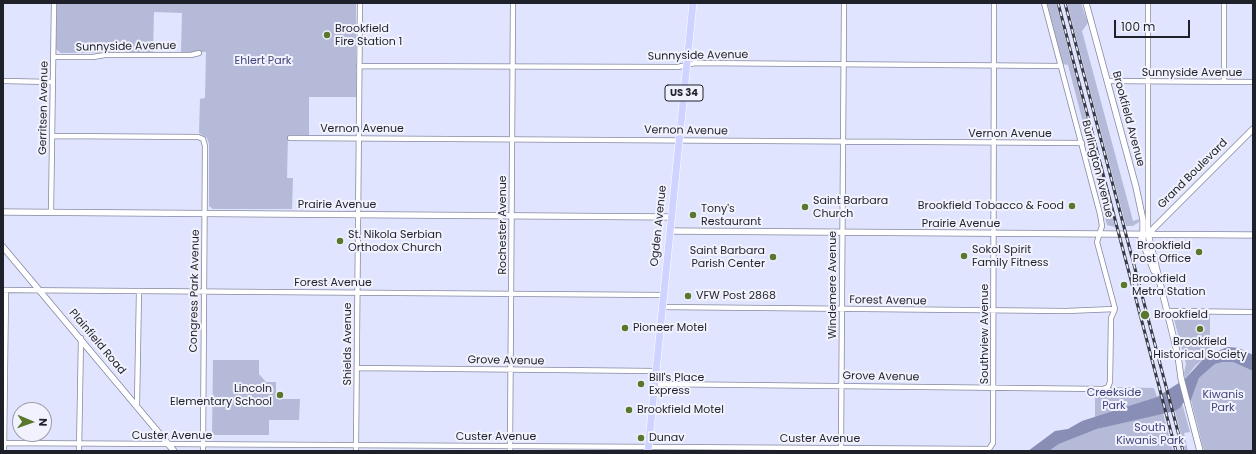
<!DOCTYPE html>
<style>
body{margin:0}
#map{position:relative;width:1256px;height:454px;overflow:hidden;background:#e0e4fe;font-family:Poppins,sans-serif}
canvas{display:block}
.frame{position:absolute;inset:0;border:4px solid #1f212a;pointer-events:none}
.north{position:absolute;left:12px;top:402px;width:40px;height:40px;box-sizing:border-box;background:#f1f2fd;border:1px solid #9d9ea9;border-radius:50%;rotate:92deg;font-size:11px;font-weight:700;line-height:16px;text-align:center;color:#1f212a}
.north::after{content:'';display:block;margin:auto;width:14px;height:18px;background:#59772d;clip-path:polygon(50% 0,100% 100%,50% 72%,0 100%)}
.scale{position:absolute;left:1114px;top:20px;width:76px;height:18px;box-sizing:border-box;border:2px solid #1f212a;border-top:0;padding-left:5px;font-size:12px;line-height:14px;white-space:nowrap;color:#1f212a;-webkit-text-stroke:3px #f1f2fd;paint-order:stroke}
</style>
<div id="map">
<canvas width="1256" height="454"></canvas>
<div class="frame"></div>
<div class="north">N</div>
<div class="scale">100 m</div>
</div>
<script>
const g = document.querySelector('canvas').getContext('2d');
g.lineJoin = 'round';
function fillPath(path, color) { g.fillStyle = color; g.fill(path, 'evenodd'); }
const toPath = rows => new Path2D(rows.map(r => 'M' + r).join(''));
function stroke(path, color, width, dash) { g.strokeStyle = color; g.lineWidth = width; g.lineCap = dash ? 'butt' : 'round'; g.setLineDash(dash || []); g.stroke(path); }
function drawText(font, color, halo, rows, align = 'center') {
  g.font = font + ' Poppins,sans-serif'; g.lineWidth = 4; g.setLineDash([]); g.textBaseline = 'middle'; g.strokeStyle = halo; g.fillStyle = color; for (const [text, x, y, turn = 0] of rows) {
    g.save(); g.translate(x, y); g.rotate((+turn || 0) * Math.PI / 180); g.textAlign = isNaN(turn) ? turn : align; if (halo) g.strokeText(text, 0, 0); g.fillText(text, 0, 0); g.restore();
  }
}
const green = toPath([
 [57,3,356,3,356,97,309,97,309,135,288,135,287,178,293,178,292,209,213,209,209,206,209,144,207,138,199,133,200,99,205,98,206,52,181,52,182,13,154,12,153,52,61,53,56,49],
 [1047,3,1056,3,1115,227,1107,225,1102,207,1104,203,1068,65,1063,64],
 [1067,3,1081,3,1088,23,1082,31,1133,221,1139,219,1139,222,1133,226,1126,226],
 [1178,314,1210,314,1210,353,1195,366,1185,379,1184,373,1186,364,1174,319,1176,315],
 [213,360,259,360,259,374,266,382,276,382,276,399,300,399,299,420,269,420,269,435,212,435],
 [1223,362,1233,362,1253,371,1253,451,1204,451,1191,400,1199,378,1215,364],
 [1110,387,1154,388,1157,397,1095,418,1095,390],
 [1182,403,1190,432,1184,433,1188,451,1185,451,1175,411,1180,408],
 [1163,413,1173,451,1049,451,1059,444,1097,429]
]);
const water = toPath([
 [1228,347,1239,348,1253,355,1253,371,1233,362,1223,362,1215,364,1199,378,1191,400,1183,403,1180,408,1175,411,1097,429,1059,444,1049,451,1028,451,1055,431,1068,429,1082,421,1157,397,1185,379,1207,355]
]);
const minor = toPath([
 [1148,3,1148,234],
 [54,57,93,57,105,55,191,55,199,53],
 [359,66,678,67,695,63,1061,66],
 [3,81,53,82],
 [1108,81,1253,82],
 [1224,82,1224,3],
 [53,136,198,137,203,139,205,146,203,451],
 [290,138,1082,143],
 [51,212,54,3],
 [3,290,663,295],
 [662,307,1066,311,1115,309],
 [1167,311,1253,312],
 [357,368,655,371],
 [654,384,1103,389,1108,387,1110,382,1111,318,1115,309,1097,242,1102,226,1100,214,1044,3],
 [137,405,139,291],
 [3,443,989,449,993,443,994,3],
 [841,448,844,3],
 [4,451,6,290],
 [79,451,81,338],
 [356,451,360,3],
 [510,451,513,3]
]);
const tertiary = toPath([
 [1086,3,1136,187,1143,220,1143,241],
 [3,212,671,217],
 [670,231,1253,235],
 [1148,234,1178,356,1181,378,1200,451],
 [1148,234,1253,129],
 [1141,238,1154,271],
 [3,247,174,451]
]);
const primary = toPath([
 [648,451,693,3]
]);
const rail = toPath([
 [1058,3,1176,451],
 [1065,3,1183,451]
]);
const markers = [
 [327,35,4,"#59772d"],
 [1072,206,4,"#59772d"],
 [805,207,4,"#59772d"],
 [693,215,4,"#59772d"],
 [340,241,4,"#59772d"],
 [1199,252,4,"#59772d"],
 [964,256,4,"#59772d"],
 [773,257,4,"#59772d"],
 [1124,285,4,"#59772d"],
 [688,296,4,"#59772d"],
 [1145,315,5,"#59772d"],
 [625,328,4,"#59772d"],
 [1200,329,4,"#59772d"],
 [641,384,4,"#59772d"],
 [280,395,4,"#59772d"],
 [629,410,4,"#59772d"],
 [641,438,4,"#59772d"]
];
const shields = [
 [684,93,38]
];
const shieldNames = [
 ["US 34",684,93]
];
const poiNames = [
 ["Brookfield",335,29],
 ["Fire Station 1",335,42],
 ["Saint Barbara",813,201],
 ["Church",813,214],
 ["Brookfield Tobacco & Food",1064,206,"right"],
 ["Tony's",701,209],
 ["Restaurant",701,222],
 ["St. Nikola Serbian",348,235],
 ["Orthodox Church",348,248],
 ["Brookfield",1191,246,"right"],
 ["Post Office",1191,259,"right"],
 ["Sokol Spirit",972,250],
 ["Family Fitness",972,263],
 ["Saint Barbara",765,251,"right"],
 ["Parish Center",765,264,"right"],
 ["Brookfield",1132,279],
 ["Metra Station",1132,292],
 ["VFW Post 2868",696,296],
 ["Brookfield",1154,315],
 ["Pioneer Motel",633,328],
 ["Brookfield",1200,342,"center"],
 ["Historical Society",1200,355,"center"],
 ["Bill's Place",649,378],
 ["Express",649,391],
 ["Lincoln",272,389,"right"],
 ["Elementary School",272,402,"right"],
 ["Brookfield Motel",637,410],
 ["Dunav",649,438]
];
const streetNames = [
 ["Sunnyside Avenue",126,47,-1],
 ["Sunnyside Avenue",698,56,-1],
 ["Sunnyside Avenue",1192,73],
 ["Gerritsen Avenue",44,108,-89],
 ["Brookfield Avenue",1128,119,75],
 ["Vernon Avenue",362,129],
 ["Vernon Avenue",686,131,1],
 ["Vernon Avenue",1010,134],
 ["Burlington Avenue",1097,169,76],
 ["Grand Boulevard",1193,174,-45],
 ["Prairie Avenue",337,205],
 ["Prairie Avenue",961,224],
 ["Rochester Avenue",503,225,-90],
 ["Ogden Avenue",659,226,-84],
 ["Forest Avenue",333,283],
 ["Windemere Avenue",833,285,-90],
 ["Congress Park Avenue",195,291,-89],
 ["Forest Avenue",888,301,1],
 ["Southview Avenue",985,334,-90],
 ["Plainfield Road",97,342,50],
 ["Shields Avenue",348,344,-90],
 ["Grove Avenue",506,361,1],
 ["Grove Avenue",881,377,1],
 ["Custer Avenue",172,436],
 ["Custer Avenue",496,437],
 ["Custer Avenue",820,439]
];
const parkNames = [
 ["Ehlert Park",263,61],
 ["Creekside",1114,393],
 ["Park",1114,406],
 ["Kiwanis",1223,395],
 ["Park",1223,408],
 ["South",1150,428],
 ["Kiwanis Park",1150,441]
];
fillPath(green, '#b5bad8');
fillPath(water, '#888eb5');
stroke(minor, '#8588a0', 6);
stroke(tertiary, '#8588a0', 7);
stroke(primary, '#fff', 8);
stroke(minor, '#fff', 4.5);
stroke(tertiary, '#fff', 5.5);
stroke(primary, '#ced4ff', 7);
stroke(rail, '#383a45', 3);
stroke(rail, '#f1f2fd', 1.5, [4.5]);
for (const [x, y, r, color] of markers) { const dot = new Path2D(); dot.arc(x, y, r, 0, 2 * Math.PI); g.fillStyle = color; g.fill(dot); stroke(dot, '#f1f2fd', 1.5); }
for (const [x, y, w] of shields) { const box = new Path2D(); box.roundRect(x - w / 2, y - 8, w, 16, 3); g.fillStyle = '#f1f2fd'; g.fill(box); stroke(box, '#1f212a', 1); }
drawText('bold 10px', '#1f212a', null, shieldNames);
drawText('11px', '#1f212a', '#f1f2fd', poiNames, 'left');
drawText('11px', '#1f212a', '#f1f2fd', streetNames);
drawText('11px', '#41457b', '#f1f2fd', parkNames);
</script>
